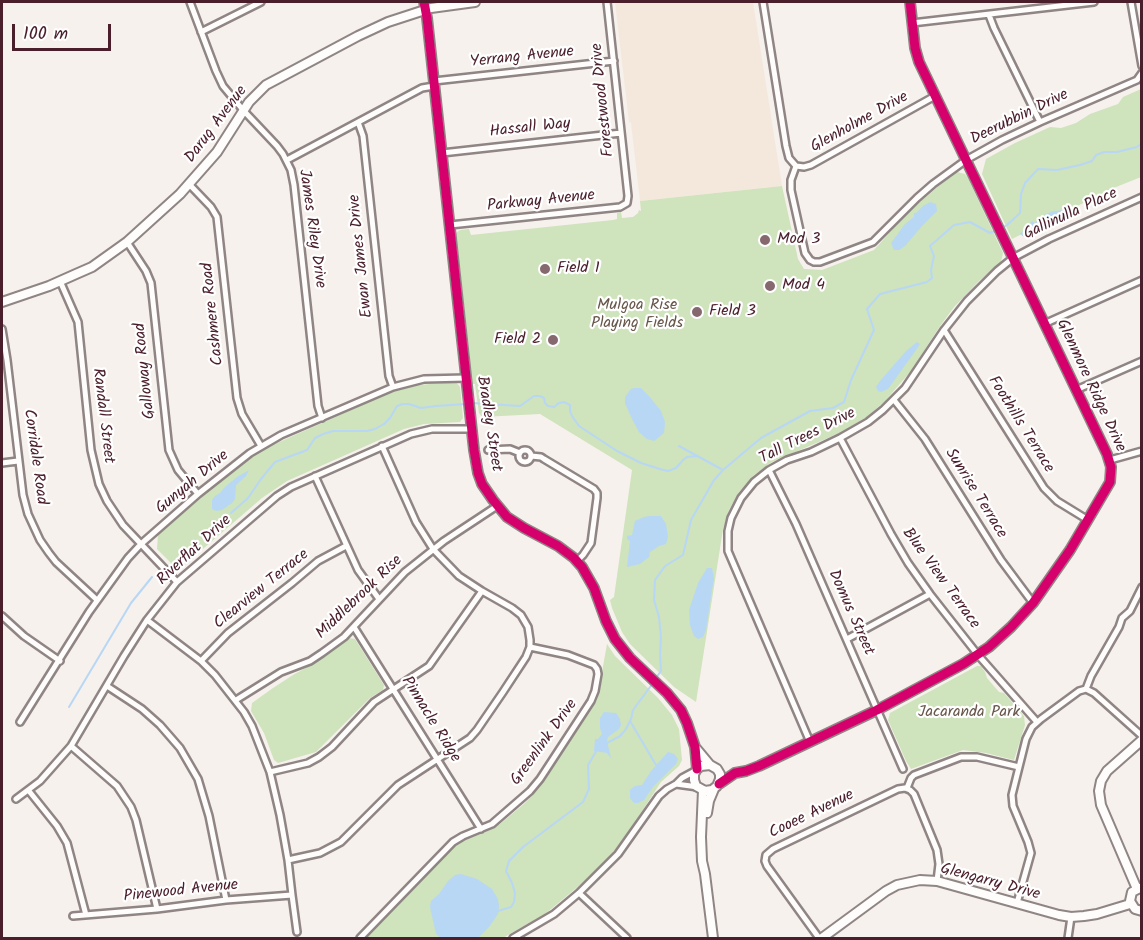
<!DOCTYPE html>
<style>
body{margin:0}
#map{position:relative;width:1143px;height:940px;overflow:hidden;background:#f6f1ec;font-family:Kalam,sans-serif}
canvas{display:block}
.frame{position:absolute;inset:0;border:3px solid #4a1f2b;pointer-events:none}
.scale{position:absolute;left:12px;top:24px;width:99px;height:27px;box-sizing:border-box;border:3px solid #4a1f2b;border-top:0;padding-left:8px;font-size:18px;line-height:21px;white-space:nowrap;color:#4a1f2b;-webkit-text-stroke:4px #fff;paint-order:stroke}
</style>
<div id="map">
<canvas width="1143" height="940"></canvas>
<div class="frame"></div>
<div class="scale">100 m</div>
</div>
<script>
const g = document.querySelector('canvas').getContext('2d');
g.lineJoin = 'round';
function fillPath(path, color) { g.fillStyle = color; g.fill(path, 'evenodd'); }
const toPath = rows => new Path2D(rows.map(r => 'M' + r).join(''));
function stroke(path, color, width, dash) { g.strokeStyle = color; g.lineWidth = width; g.lineCap = dash ? 'butt' : 'round'; g.setLineDash(dash || []); g.stroke(path); }
function drawText(font, color, halo, rows, align = 'center') {
  g.font = font + ' Kalam,sans-serif'; g.lineWidth = 4.5; g.setLineDash([]); g.textBaseline = 'middle'; g.strokeStyle = halo; g.fillStyle = color; for (const [text, x, y, turn = 0] of rows) {
    g.save(); g.translate(x, y); g.rotate((+turn || 0) * Math.PI / 180); g.textAlign = isNaN(turn) ? turn : align; if (halo) g.strokeText(text, 0, 0); g.fillText(text, 0, 0); g.restore();
  }
}
const built = toPath([
 [615,2,753,2,782,186,640,201,631,123,629,122]
]);
const green = toPath([
 [1141,89,1141,177,1111,189,1012,239,982,174,986,159,1015,143,1050,127,1061,128,1076,123,1090,114,1118,104,1123,97],
 [957,172,965,174,968,178,1003,253,1001,262,979,281,954,307,940,326,911,371,885,401,868,416,842,432,772,462,754,475,739,492,729,510,723,529,696,702,674,687,630,644,622,632,612,608,610,600,614,597,632,470,540,414,482,417,479,413,475,384,471,384,469,363,470,358,458,251,455,236,456,233,460,230,469,229,471,235,613,220,617,219,617,213,621,212,622,218,633,217,638,213,639,210,641,211,640,201,782,186,798,259,804,269,822,270,874,250,908,212,940,185],
 [456,382,460,387,463,418,460,422,424,424,404,429,287,481,262,498,182,567,175,567,157,549,158,534,245,461,268,447,394,391,417,385],
 [349,638,355,639,384,685,383,690,370,698,316,752,278,763,274,760,264,733,251,711,252,703,273,688,293,675,320,660],
 [607,644,615,656,658,698,672,715,679,729,682,760,679,766,661,782,624,839,610,856,586,880,545,914,513,932,503,938,366,938,454,847,459,843,490,830,500,824,525,803,539,788,597,700],
 [977,666,981,666,985,672,987,678,999,692,1004,693,1024,716,1025,725,1014,760,986,753,963,750,911,769,906,761,888,720,890,713]
]);
const water = toPath([
 [930,202,936,204,937,211,922,226,905,246,899,250,894,250,891,243,897,235,905,224,914,217,914,213,916,213,923,206],
 [1067,210,1077,212,1071,217,1040,232,1024,237,1020,234,1032,221,1034,223,1044,215,1053,211],
 [917,342,920,344,916,350,888,389,881,392,878,391,876,387,880,381,906,351],
 [634,388,641,388,649,396,661,411,665,422,664,433,654,441,647,439,639,432,632,419,625,403,625,397,631,389],
 [249,470,246,476,236,485,235,499,232,503,222,510,216,511,212,509,212,500,215,496,220,493,225,487,237,477],
 [650,516,661,516,666,524,668,537,666,544,659,546,650,552,649,557,640,564,627,567,630,541,627,539,627,536,632,535,635,521,644,517],
 [707,568,712,568,714,578,712,590,706,630,703,637,698,639,694,636,690,625,689,610,698,583],
 [604,712,616,713,620,719,621,725,619,729,608,737,607,741,611,758,614,762,607,753,594,751,595,739,598,739,602,734,600,728,600,718],
 [668,752,674,754,678,759,676,764,653,787,644,800,638,803,634,803,630,798,630,790,635,786,642,785,651,771],
 [461,874,477,879,492,889,498,899,499,906,498,914,489,927,478,938,441,938,436,934,430,907,431,901,439,894,448,881,455,875]
]);
const stream = toPath([
 [1002,228,1007,225,1020,213,1021,194,1025,183,1038,169,1057,170,1080,165,1092,161,1096,155,1104,152,1117,152,1137,147,1142,143],
 [472,403,520,406,534,396,540,396,544,398,545,403,548,406,554,407,559,403,564,402,570,405,570,411,572,416,579,426,617,451,641,463,660,469,668,471,676,468,683,460,687,457,697,456],
 [679,446,723,470],
 [231,513,248,498,261,479,275,462,307,450,315,438,323,434,333,431,367,431,375,429,384,424,390,418,397,406,403,404,409,404,421,408,436,406,466,404],
 [656,678,661,671,660,655,661,638,659,617,654,600,655,580,665,566,683,555,691,520,714,480,723,470,761,438,810,411,833,408,844,402,851,380,874,330,867,309,880,294,927,282,932,278,931,270,934,256,930,246,954,225,970,222,990,233,997,230],
 [69,707,131,603,152,577],
 [630,721,656,765],
 [607,743,620,736,626,729,631,719,633,710,653,683],
 [498,911,511,907,514,902,515,893,512,883,506,871,509,861,523,847,583,802,589,789,588,765,597,750]
]);
const street = toPath([
 [190,2,216,71,223,86,243,110,277,146,283,154,291,170,294,185,318,406,322,418],
 [763,2,786,146,789,158,796,166],
 [1131,2,1142,66],
 [989,15,994,28,1040,122],
 [912,23,1094,2],
 [201,32,261,2],
 [434,81,614,61],
 [358,122,363,136,389,376,393,387],
 [442,153,621,133],
 [287,160,422,88,434,86],
 [796,166,791,180,791,190,805,253,810,260,814,262,820,262,873,242,917,198,933,184,966,160,1002,140,1040,122,1137,80,1142,73],
 [796,166,804,167,811,165,935,96],
 [189,184,211,207,217,217,237,398,242,414,261,446],
 [450,225,620,207,627,203,628,196,607,2],
 [127,242,146,271,151,283,169,450,178,470,198,494],
 [60,281,78,322,91,450,99,484,107,501,123,525,177,582],
 [1044,324,1142,280],
 [2,329,7,360,23,495,28,514,40,540,49,553,56,562,97,600],
 [944,330,1044,488,1057,501,1088,520],
 [1076,390,1142,361],
 [894,400,925,439,1001,560,1033,603],
 [840,438,891,534,908,563,930,594,978,655,1037,722],
 '519 456a6 6 0 1 1 12 0a6 6 0 1 1-12 0Z',
 [488,450,510,449,520,453],
 [531,456,541,457,544,459,594,489,597,493,597,498,591,543,583,555,577,561],
 [1110,460,1142,451],
 [2,463,18,461],
 [769,470,796,524,903,769],
 [315,476,358,570,379,599],
 [2,616,24,636,60,661],
 [147,620,201,661,215,675,244,712,252,726,270,772,280,815,288,860,292,895,297,932],
 [354,627,481,829],
 [847,639,930,594],
 [201,661,228,633,292,583,318,561,346,546],
 [107,686,142,709,160,725,180,748,198,779,209,816,226,900],
 [1086,689,1091,676,1119,627,1122,618,1130,611,1142,587],
 [236,700,281,672,310,661,322,653,344,637,405,572,444,541,497,506],
 [20,722,89,612,128,558,141,544,198,494,250,453,281,435,393,387,424,379,466,378],
 [810,742,728,551,728,531,731,518,741,498,754,482,769,470,787,460,811,452,840,438,868,422,883,410,905,388,944,330,967,301,997,271,1013,258,1049,239,1142,197],
 [71,746,117,786,131,807,136,820,157,909],
 [270,772,308,763,319,757,332,747,374,702,429,666,482,591],
 [676,784,698,787],
 [907,788,911,778,914,775,961,757,977,757,1019,767],
 [29,791,57,826,67,843,86,915],
 [16,799,40,781,71,746,124,656,147,620,177,582,277,496,291,487,411,434,432,429,471,429],
 [288,860,320,853,341,842,398,785,470,738,477,730,503,692,526,657,530,647,530,640,528,627,521,615,512,608,482,591,459,576,433,549,416,522,382,446],
 [579,893,627,938],
 [1017,903,1031,853,1028,842,1013,806,1012,795,1026,739,1032,727,1041,719,1079,691,1086,689,1094,693,1142,736],
 [73,916,157,909,226,900,292,895],
 [360,938,453,842,463,836,492,824,530,791,540,779,591,701,595,691,598,674,597,669,594,665,568,655,530,647],
 [513,938,554,914,579,893,618,854,659,796,667,789,676,784,682,778,695,771],
 [819,938,767,866,765,861,766,855,773,849,898,789,905,788,910,790,914,794,937,850,939,864,937,881],
 [1068,938,1071,917]
]);
const secondary = toPath([
 [424,2,427,18,474,450,478,473,482,484,493,500,507,517,524,528,558,546,574,558,582,567,594,588,606,621,615,639,630,658,667,693,681,710,687,723,695,747,697,769],
 [2,302,49,286,76,274,92,267,127,242,180,194,217,152,249,102,266,85,358,36,388,22,431,8,475,2],
 [695,747,710,765,717,769,720,774,720,779,717,786,712,790,705,791,696,786,694,780,694,774,697,769,701,766,710,765],
 [719,784,735,773,746,771,759,766,877,710,963,664,989,647,1011,627,1033,603,1070,550,1110,482,1111,467,1107,454,919,62,915,48,910,2],
 [703,790,701,837,702,861,705,874,713,938],
 [707,813,709,801,714,789],
 [1140,888,1132,892,1130,901,1135,909,1142,911],
 [1137,889,1101,805,1099,791,1101,781,1107,771,1142,740],
 [822,938,886,891,897,885,920,880,937,881,1059,915,1071,917,1084,916,1097,914,1130,904]
]);
const cycleway = toPath([
 [424,2,427,18,474,450,478,473,482,484,493,500,507,517,524,528,558,546,574,558,582,567,594,588,606,621,615,639,630,658,667,693,681,710,687,723,695,747,697,769],
 [719,784,735,773,746,771,759,766,877,710,963,664,989,647,1011,627,1033,603,1070,550,1110,482,1111,467,1107,454,919,62,915,48,910,2]
]);
const markers = [
 [765,240,6,"#86686f"],
 [545,269,6,"#86686f"],
 [770,286,6,"#86686f"],
 [697,312,6,"#86686f"],
 [553,340,6,"#86686f"]
];
const streetNames = [
 ["Yerrang Avenue",522,58,-6],
 ["Forestwood Drive",604,100,-96],
 ["Deerubbin Drive",1020,118,-26],
 ["Glenholme Drive",860,123,-29],
 ["Darug Avenue",217,125,-53],
 ["Hassall Way",530,129,-6],
 ["Parkway Avenue",541,202,-6],
 ["Gallinulla Place",1071,215,-25],
 ["James Riley Drive",311,229,82],
 ["Ewan James Drive",362,256,-96],
 ["Cashmere Road",214,314,-96],
 ["Galloway Road",146,371,-96],
 ["Glenmore Ridge Drive",1090,386,65],
 ["Randall Street",102,416,83],
 ["Bradley Street",488,424,81],
 ["Foothills Terrace",1020,425,58],
 ["Tall Trees Drive",808,437,-27],
 ["Corridale Road",34,457,82],
 ["Gunyah Drive",193,483,-40],
 ["Sunrise Terrace",975,494,58],
 ["Riverflat Drive",195,551,-43],
 ["Blue View Terrace",940,579,54],
 ["Clearview Terrace",262,590,-39],
 ["Middlebrook Rise",360,598,-44],
 ["Domus Street",850,613,66],
 ["Pinnacle Ridge",430,720,58],
 ["Greenlink Drive",545,743,-54],
 ["Cooee Avenue",812,815,-26],
 ["Glengarry Drive",990,883,15],
 ["Pinewood Avenue",181,892,-6]
];
const poiNames = [
 ["Mod 3",777,240],
 ["Field 1",557,269],
 ["Mod 4",782,286],
 ["Field 3",709,312],
 ["Field 2",541,340,"right"]
];
const parkNames = [
 ["Mulgoa Rise",637,306],
 ["Playing Fields",637,324],
 ["Jacaranda Park",969,713]
];
fillPath(built, '#f4e8dc');
fillPath(green, '#cfe3bc');
fillPath(water, '#b8d7f5');
stroke(stream, '#b8d7f5', 2);
stroke(street, '#908585', 10);
stroke(secondary, '#908585', 12);
stroke(street, '#fefdfc', 5);
stroke(secondary, '#fefdfc', 8);
stroke(cycleway, '#d6006c', 9);
for (const [x, y, r, color] of markers) { const dot = new Path2D(); dot.arc(x, y, r, 0, 2 * Math.PI); g.fillStyle = color; g.fill(dot); stroke(dot, '#fff', 2); }
drawText('16px', '#4a1f2b', '#fff', streetNames);
drawText('16px', '#4a1f2b', '#fff', poiNames, 'left');
drawText('16px', '#68564a', '#fff', parkNames);
</script>
